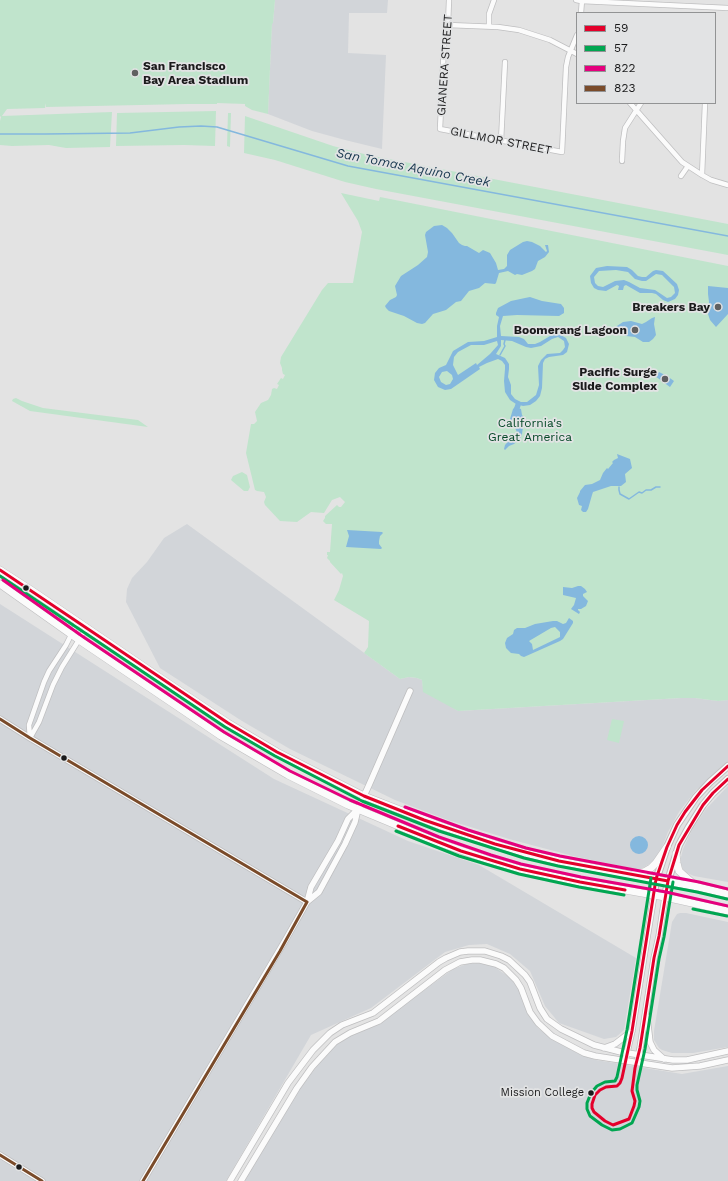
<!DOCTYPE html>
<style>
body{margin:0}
#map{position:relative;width:728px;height:1181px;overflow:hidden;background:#e3e3e3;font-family:"Work Sans",sans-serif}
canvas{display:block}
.legend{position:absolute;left:576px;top:12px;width:140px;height:92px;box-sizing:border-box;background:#e2e3e4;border:1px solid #929394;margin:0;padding:5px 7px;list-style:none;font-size:12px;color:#1a1a1b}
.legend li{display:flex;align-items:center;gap:8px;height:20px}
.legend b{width:20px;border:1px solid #929394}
</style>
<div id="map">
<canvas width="728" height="1181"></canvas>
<ul class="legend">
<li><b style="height:5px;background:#e4002b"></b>59</li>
<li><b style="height:5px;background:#00a651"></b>57</li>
<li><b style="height:5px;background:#e5007d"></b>822</li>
<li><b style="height:5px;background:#7a4b2a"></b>823</li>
</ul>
</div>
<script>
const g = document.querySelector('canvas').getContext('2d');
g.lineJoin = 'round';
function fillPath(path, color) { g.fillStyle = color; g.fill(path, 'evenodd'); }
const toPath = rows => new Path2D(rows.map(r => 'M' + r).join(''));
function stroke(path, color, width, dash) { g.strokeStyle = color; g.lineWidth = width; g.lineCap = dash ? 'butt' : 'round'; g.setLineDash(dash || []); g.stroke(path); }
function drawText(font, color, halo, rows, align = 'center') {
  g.font = font + ' "Work Sans",sans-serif'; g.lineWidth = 3.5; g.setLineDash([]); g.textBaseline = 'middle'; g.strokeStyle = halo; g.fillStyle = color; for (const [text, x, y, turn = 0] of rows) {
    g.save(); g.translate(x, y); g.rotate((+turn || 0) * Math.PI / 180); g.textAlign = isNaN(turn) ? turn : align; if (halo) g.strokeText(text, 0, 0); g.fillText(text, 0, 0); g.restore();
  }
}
const built = toPath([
 [275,0,388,0,387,13,349,13,348,53,386,55,382,149,345,140,312,131,268,114,272,23,273,23],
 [187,524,400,679,409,677,417,678,422,680,423,687,458,711,681,698,695,698,718,701,728,700,728,766,696,790,679,812,668,832,658,858,651,863,639,870,573,856,509,839,448,820,395,800,290,749,242,721,160,668,126,602,127,589,132,578,147,562,164,538],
 [0,604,274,779,408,841,479,865,636,958,624,1030,616,1037,604,1039,559,1023,545,1006,530,971,510,954,487,944,469,945,445,952,371,1008,311,1035,226,1181,0,1181],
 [728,786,728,882,694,876,687,873,683,869,680,861,683,849,692,830,706,809],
 [680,913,686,913,728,922,728,1047,693,1053,672,1053,662,1050,659,1048,654,1040,654,1031,672,922,677,914],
 [476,963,490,964,512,979,519,989,528,1013,538,1028,552,1039,581,1055,596,1060,682,1074,728,1066,728,1181,244,1181,301,1087,321,1061,332,1048,347,1037,380,1023,453,969,467,964]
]);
const green = toPath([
 [0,0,275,0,273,23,272,24,268,114,252,110,245,106,245,104,217,103,217,104,188,104,46,107,46,103,45,108,7,109,2,116,112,112,110,147,66,148,49,145,12,146,0,145,0,121,1,117,0,116],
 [216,111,215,146,184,145,116,146,117,113],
 [228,113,231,113,230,147,227,146],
 [245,116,333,146,368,155,728,224,728,255,376,189,345,182,275,160,244,153],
 [341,193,379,201,380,197,728,266,728,700,718,701,695,698,681,698,458,711,423,692,422,680,417,678,409,677,400,679,364,653,368,647,369,621,334,600,339,590,343,576,342,573,341,574,330,562,330,561,327,558,328,555,327,555,327,552,330,552,332,524,326,524,323,521,325,518,325,516,337,505,339,507,341,507,345,502,340,497,332,500,324,513,311,512,297,522,280,521,265,505,264,502,266,497,264,492,257,491,255,490,246,453,251,424,254,424,257,421,255,412,261,403,268,400,271,395,272,389,274,388,277,389,279,385,277,384,281,378,283,379,285,375,283,374,282,370,282,368,280,363,281,357,322,290,328,283,353,283,362,232,358,221],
 [16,398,22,401,43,408,138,420,148,427,30,411,12,401,13,399],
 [242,472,247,475,250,487,248,491,244,491,231,480,233,476],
 [612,719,624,721,619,743,607,740]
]);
const water = toPath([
 [442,225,447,228,452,233,459,243,462,245,465,246,467,246,479,253,483,250,490,253,496,263,498,270,504,269,507,266,507,255,510,250,523,242,527,241,532,242,540,246,546,252,547,251,545,245,548,245,549,252,545,257,538,261,535,269,532,271,522,275,517,274,515,275,508,271,499,273,496,283,495,284,485,283,479,288,469,291,461,301,456,302,446,310,433,314,425,323,422,324,417,323,404,316,389,311,386,308,385,306,390,300,396,297,397,295,395,286,401,276,418,265,427,257,428,252,425,235,426,232,434,226],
 [607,266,627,267,632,270,638,276,642,277,646,277,653,271,656,270,663,271,677,284,679,290,678,295,675,299,668,302,663,300,656,294,652,293,640,293,626,285,624,286,623,290,618,290,619,286,617,285,606,291,598,290,594,288,591,283,590,276,596,268],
 [616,270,628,272,635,279,642,281,646,281,656,274,662,275,674,287,675,293,671,297,667,298,655,290,640,288,629,282,624,280,615,281,603,287,598,286,595,283,594,277,599,271],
 [708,286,728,288,728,314,716,327,710,320,708,314,709,302,708,294],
 [530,297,542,301,561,304,564,308,564,313,559,316,517,315,503,316,500,326,501,336,519,337,524,339,528,344,535,344,540,342,550,336,559,334,566,338,569,344,567,352,563,355,549,357,545,359,543,363,542,388,540,396,536,401,530,405,523,406,516,404,510,400,505,392,504,381,505,369,505,365,502,361,498,359,487,363,479,367,480,369,451,389,445,390,438,387,434,380,435,373,439,368,446,365,453,351,468,342,484,341,497,337,497,326,499,317,496,315,496,313,498,308,511,301,525,298],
 [558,337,564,341,565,347,563,350,560,353,547,354,541,360,538,366,539,385,536,395,527,402,521,402,515,399,511,394,511,385,508,377,509,369,509,364,505,358,496,354,501,346,501,340,512,341,526,347,531,348,541,346,552,339],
 [497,341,498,345,490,354,477,365,476,363,458,375,453,365,454,357,458,352,471,345,484,345],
 [447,371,452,375,453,379,450,384,446,385,441,382,439,377,442,372],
 [655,317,654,324,656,335,653,339,649,342,643,342,635,337,626,336,619,331,614,330,617,326,623,322,631,321,642,324,646,322,652,318],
 [659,372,667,376,674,381,670,387,655,376],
 [515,407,521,409,522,415,525,419,523,427,522,434,521,437,514,444,509,446,505,450,504,449,505,445,517,432,514,426,511,423,510,419,513,409],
 [617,454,630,459,632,468,625,474,626,482,621,486,611,486,593,492,592,495,588,509,586,512,583,512,581,510,582,506,579,505,577,498,580,492,580,491,585,485,592,484,600,480,603,473,607,468,608,469,613,463,612,462,614,460,618,458],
 [347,530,382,532,383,533,380,536,379,541,379,544,382,548,381,549,346,547,349,536],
 [578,586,581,586,585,589,587,592,583,594,583,596,588,601,586,606,581,609,578,609,578,610,580,612,579,614,571,609,574,605,576,598,563,595,563,587,572,588],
 [569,618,573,621,573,623,563,639,560,641,524,657,521,656,519,654,511,653,506,648,505,643,507,638,513,634,514,630,517,628,525,628,535,624,553,621,557,621,563,624,566,623],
 [555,627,560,632,560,637,558,638,533,650,532,644,529,641,551,628],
 '630 845a9 9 0 1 1 18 0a9 9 0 1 1-18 0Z'
]);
const stream = toPath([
 [0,134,45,134,130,133,179,127,201,126,217,127,348,166,728,236],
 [500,355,505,346,504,344,505,340],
 [619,487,619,490,620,494,629,499,639,492,642,493,646,490,651,490,656,487,660,487]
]);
const canal = toPath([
 [517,408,518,405]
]);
const minor = toPath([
 [449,0,448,25,444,45,440,129,562,152,566,67,568,57,577,35],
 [576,0,581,1,728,8],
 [581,13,582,0],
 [448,25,498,27,519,30,550,40,577,54],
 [489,26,489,14,494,0],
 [630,103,682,162,702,175,711,180,728,185],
 [501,141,505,62],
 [622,161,623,141,625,128,641,103],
 [702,175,705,103],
 [681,176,688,166],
 [30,738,29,725,44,682,49,671,66,645,78,621],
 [30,738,39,722,53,685,62,667,87,627]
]);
const tertiary = toPath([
 [0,719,30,738,307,902],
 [308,901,319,892,345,844,355,822,358,809,369,785,410,691],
 [647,1017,650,1042,654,1050,664,1059],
 [604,1048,615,1044,632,1031],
 [638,1058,640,1048,654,958,659,936,665,897],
 [625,1061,632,1031,654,895],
 [0,1155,42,1181],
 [143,1181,286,939,307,902,311,887,338,841,348,819,358,809],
 [230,1181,288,1083,313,1050,330,1033,342,1025,373,1013,439,962,446,958,460,952,468,951,485,951,501,956,509,960,525,975,530,982,540,1008,547,1019,561,1029,594,1045,621,1052,673,1060,687,1060,728,1051],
 [241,1181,297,1088,312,1067,335,1042,350,1033,379,1021,445,970,460,962,472,960,480,960,496,964,504,968,516,980,521,988,530,1012,538,1023,552,1036,584,1053,595,1056,672,1068,700,1066,728,1060]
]);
const secondary = toPath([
 [654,895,656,879,659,871,667,847,677,825,696,797,710,782,728,766],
 [665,897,668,881,679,845,689,827,703,805,713,793,728,779]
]);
const primary = toPath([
 [0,570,31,590,162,679,228,723,277,752,364,796,441,826,495,844,525,853,559,861,631,875,698,887,728,894],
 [0,584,79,640,221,736,288,775,348,805,437,842,489,860,520,869,580,882,665,897,728,911],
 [676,854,677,863,679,871,697,887],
 [633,875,644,872,651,868,656,863,667,847]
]);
const bus1 = toPath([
 [0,570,228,723,277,752,364,796,424,820,495,844,559,861,668,881],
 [728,766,702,790,685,812,677,825,667,847,656,879,632,1031,622,1078,620,1083,617,1086,606,1087,600,1090,595,1095,592,1104,592,1108,594,1112,605,1121,613,1125,629,1119,634,1106,635,1101,632,1091,635,1068,640,1048,654,958,659,936,668,881,679,845,703,805,713,793,728,779],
 [398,826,461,851,520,869,580,882,625,890]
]);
const bus2 = toPath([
 [0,576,225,727,275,756,362,801,439,831,524,858,558,866,697,892,727,899],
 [396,831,459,856,519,874,579,887,624,895],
 [651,878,627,1030,617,1077,615,1081,605,1082,597,1086,591,1093,587,1103,587,1109,590,1116,602,1125,612,1130,620,1129,632,1123,639,1107,640,1101,637,1090,637,1085,645,1049,659,959,664,937,673,882],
 [693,909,727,916]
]);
const bus3 = toPath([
 [3,580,82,636,224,732,290,771,350,800,439,837,491,855,521,864,581,877,666,892,728,906],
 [405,807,468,830,526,848,560,856,699,882,728,889]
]);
const bus4 = toPath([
 [0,719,30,738,307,902],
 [0,1155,42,1181],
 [143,1181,280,951,307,902]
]);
const markers = [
 [135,73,4,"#606061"],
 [718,307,4,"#606061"],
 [635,330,4,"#606061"],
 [665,379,4,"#606061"],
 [26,588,3.5,"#1a1a1b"],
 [64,758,3.5,"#1a1a1b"],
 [591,1093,3.5,"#1a1a1b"],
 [19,1167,3.5,"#1a1a1b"]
];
const busNames = [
 ["Mission College",584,1093]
];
const streetNames = [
 ["GIANERA STREET",445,65,-86],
 ["GILLMOR STREET",501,141,11]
];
const poiNames = [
 ["San Francisco",143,66,"left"],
 ["Bay Area Stadium",143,80,"left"],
 ["Breakers Bay",710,307],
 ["Boomerang Lagoon",627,330],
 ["Pacific Surge",657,372],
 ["Slide Complex",657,386]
];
const parkNames = [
 ["California's",530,423],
 ["Great America",530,437]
];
const waterNames = [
 ["San Tomas Aquino Creek",413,168,11]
];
fillPath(built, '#d2d5d9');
fillPath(green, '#c0e4cc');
fillPath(water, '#84b8de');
stroke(stream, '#84b8de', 1.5);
stroke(canal, '#84b8de', 5.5);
stroke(minor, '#bfbfc0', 6);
stroke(tertiary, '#bfbfc0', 7);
stroke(secondary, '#bfbfc0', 8);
stroke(primary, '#bfbfc0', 8);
stroke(minor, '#fbfbfb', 4.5);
stroke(tertiary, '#fbfbfb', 5.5);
stroke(secondary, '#fbfbfb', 6);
stroke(primary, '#fbfbfb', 7);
stroke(bus1, '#e4002b', 3);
stroke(bus2, '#00a651', 3);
stroke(bus3, '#e5007d', 3);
stroke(bus4, '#7a4b2a', 3);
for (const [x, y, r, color] of markers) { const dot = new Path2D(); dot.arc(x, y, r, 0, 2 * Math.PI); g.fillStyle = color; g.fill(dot); stroke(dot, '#e2e3e4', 1.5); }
drawText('11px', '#1a1a1b', '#e2e3e4', busNames, 'right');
drawText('12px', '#1a1a1b', '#e2e3e4', streetNames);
drawText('bold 12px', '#1a1a1b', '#e2e3e4', poiNames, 'right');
drawText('12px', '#054827', '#e2e3e4', parkNames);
drawText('italic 13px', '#18384f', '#e2e3e4', waterNames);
</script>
